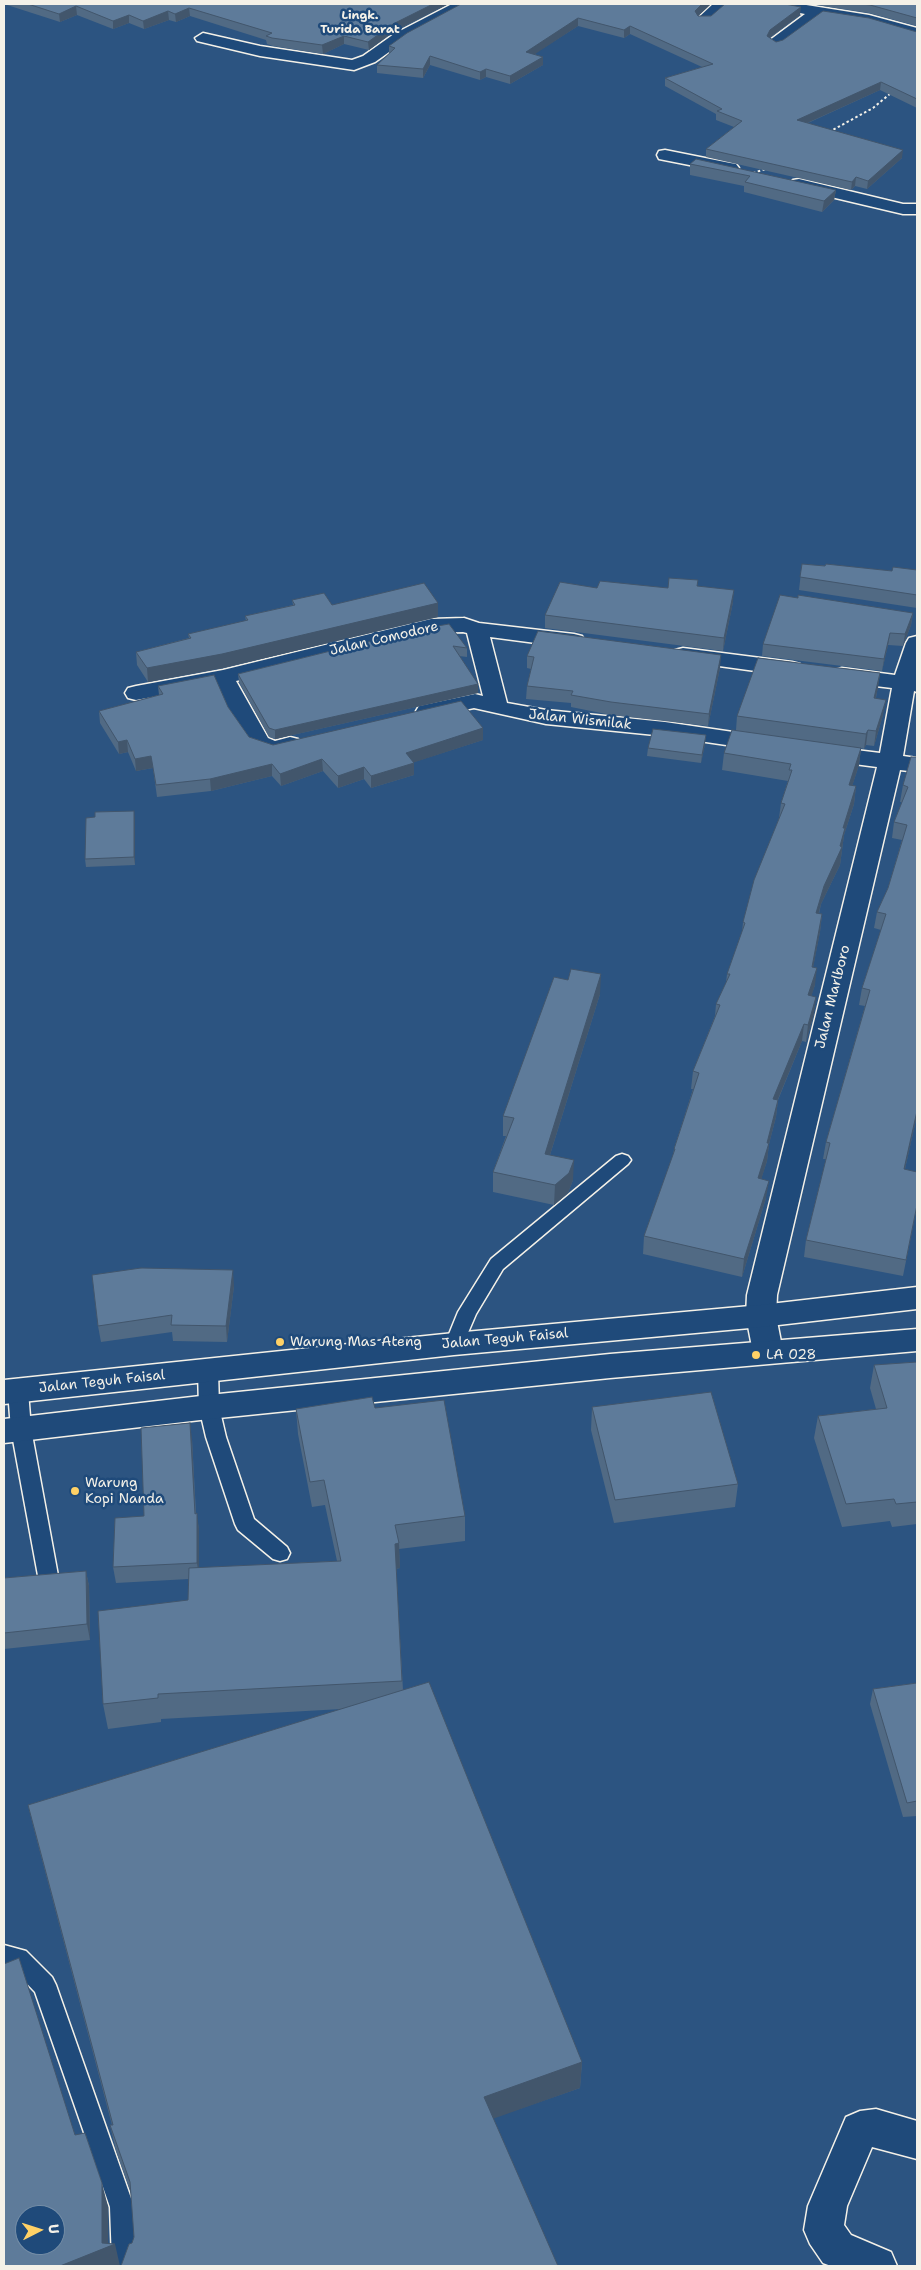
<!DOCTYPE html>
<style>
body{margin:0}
#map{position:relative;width:921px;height:2270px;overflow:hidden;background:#2c5481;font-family:"Shantell Sans",sans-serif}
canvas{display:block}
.frame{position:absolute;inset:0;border:5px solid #f4f1e8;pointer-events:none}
.north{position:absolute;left:15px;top:2205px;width:50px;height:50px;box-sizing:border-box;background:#1f4a7a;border:1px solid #748da6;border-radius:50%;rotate:85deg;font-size:14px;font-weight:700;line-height:20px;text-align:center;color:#f4f1e8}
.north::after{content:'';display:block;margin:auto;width:18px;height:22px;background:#ffd166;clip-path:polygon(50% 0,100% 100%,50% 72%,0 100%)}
</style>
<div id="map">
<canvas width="921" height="2270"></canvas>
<div class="frame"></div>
<div class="north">U</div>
</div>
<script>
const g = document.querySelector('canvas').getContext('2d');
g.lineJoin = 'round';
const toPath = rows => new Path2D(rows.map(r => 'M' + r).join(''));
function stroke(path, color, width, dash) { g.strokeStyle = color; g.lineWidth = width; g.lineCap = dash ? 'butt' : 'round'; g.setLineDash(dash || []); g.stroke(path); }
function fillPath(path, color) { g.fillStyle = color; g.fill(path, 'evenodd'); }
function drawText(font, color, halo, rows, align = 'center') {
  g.font = font + ' "Shantell Sans",sans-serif'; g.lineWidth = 5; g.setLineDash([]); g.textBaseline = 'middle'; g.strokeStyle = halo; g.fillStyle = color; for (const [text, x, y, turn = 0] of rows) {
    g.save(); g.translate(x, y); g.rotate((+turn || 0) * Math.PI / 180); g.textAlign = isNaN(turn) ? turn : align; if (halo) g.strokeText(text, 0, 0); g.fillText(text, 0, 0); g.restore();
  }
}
const path = toPath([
 [829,132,873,108,891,93],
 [753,173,766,169]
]);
const service = toPath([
 [622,1154,628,1156,631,1160,628,1164,503,1269,476,1314,461,1349,454,1351,447,1349,445,1344,458,1312,491,1259,616,1156,622,1154],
 [208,1364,215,1366,218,1371,219,1407,226,1437,254,1519,287,1547,290,1553,287,1559,280,1561,273,1559,238,1530,235,1524,206,1437,199,1407,198,1371,201,1366,208,1364],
 [18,1384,25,1386,28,1391,31,1429,59,1581,56,1587,49,1590,42,1587,39,1581,11,1429,8,1391,11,1386,18,1384],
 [4,1945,26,1951,52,1977,56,1985,134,2207,138,2261,136,2266,110,2266,112,2261,110,2207,35,1992,12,1968,4,1967,4,1945]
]);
const minor = toPath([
 [452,4,471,4,406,40,375,62,354,70,260,56,197,41,195,38,203,33,260,46,352,60,363,56,394,34,452,4],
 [713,4,730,4,709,23,699,23,696,20,699,17,713,4],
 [767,4,800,4,869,15,917,28,917,38,868,24,822,17,782,46,776,48,770,46,768,43,770,40,805,14,769,7,767,4],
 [665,150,730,163,736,164,739,168,736,172,730,173,659,159,657,155,659,151,665,150],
 [799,179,903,204,917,204,917,214,903,214,793,188,790,184,793,180,799,179],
 [464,618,479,623,574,634,582,636,585,641,582,646,574,648,490,637,507,703,546,710,665,722,767,737,775,739,779,744,775,749,767,751,665,736,546,724,474,708,427,718,419,716,416,711,419,706,475,694,483,696,467,633,463,632,431,633,236,681,268,738,275,741,290,737,298,739,302,744,298,749,274,755,251,748,231,718,216,685,136,700,128,698,125,693,128,688,136,686,223,670,431,619,464,618],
 [917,636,917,692,914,691,903,756,917,758,917,772,900,770,777,1295,776,1316,783,1352,779,1360,768,1363,757,1360,753,1352,746,1316,747,1295,877,767,824,760,816,758,812,753,816,748,824,746,880,753,892,688,842,682,834,680,831,675,834,670,842,668,895,675,906,643,909,638,917,636],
 [683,648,792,662,800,664,803,669,800,674,792,676,675,660,672,655,675,650,683,648],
 [876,2109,917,2121,917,2159,872,2147,847,2206,844,2225,851,2235,891,2252,897,2266,831,2266,823,2263,810,2244,804,2230,808,2206,846,2117,860,2111,876,2109]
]);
const trunk = toPath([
 [917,1287,917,1309,761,1327,454,1355,4,1404,4,1380,454,1333,761,1305,917,1287],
 [917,1329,917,1351,610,1378,209,1419,4,1443,4,1419,209,1395,610,1354,917,1329]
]);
const wall = toPath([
 [4,4,448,4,393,32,369,50,344,44,323,54,273,46,267,44,266,40,190,16,176,22,169,20,144,29,129,23,113,29,77,15,60,22],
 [461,4,698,16,800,15,770,38,776,42,917,32,917,108,880,90,808,123,902,158,867,189,855,186,851,190,706,157,706,149,734,127,716,120,716,114,665,86,665,78,702,67,630,34,624,38,578,26,534,54,543,57,543,65,510,84,486,77,480,80,430,65,423,78,377,73,377,65,389,54,389,46],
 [810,4,917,4,917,26,869,13],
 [690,164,836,190,834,200,822,212,744,192,744,186,690,175],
 [802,564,892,571,917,570,917,608,799,590],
 [697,586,733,602,723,651,545,628,545,615,597,588,668,588],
 [292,600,438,617,223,668,148,682,137,665,136,652,189,638,188,634,246,621,245,616,293,605],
 [913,613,911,625,903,646,888,645,882,671,762,656,763,644],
 [415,630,467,648,467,657,459,656,478,693,275,739,269,737,239,682,238,674],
 [527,656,720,668,708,726,611,715,571,707,571,703,526,699,527,686,531,669,527,668],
 [880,673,876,698,883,715,874,746,866,745,864,749,861,748,859,765,852,786,856,786,854,804,844,835,840,865,821,904,819,914,822,914,820,932,813,967,815,985,811,996,814,1014,806,1042,802,1041,778,1100,776,1117,769,1144,767,1161,761,1179,766,1198,742,1277,643,1254,644,1236,673,1156,674,1149,693,1089,691,1089,693,1071,715,1016,716,1004,726,983,727,974,742,933,743,922,779,818,781,803,787,784,788,781,722,770,724,753,736,730,737,716],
 [158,686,228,707,249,737,273,745,483,740,414,762,414,775,371,788,364,779,338,788,323,771,281,786,272,776,211,791,157,797,153,768,136,771,128,752,119,754,100,723,99,711,159,695],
 [705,744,701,763,647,756,648,748],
 [917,757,917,1115,905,1169,917,1206,903,1276,804,1257,806,1240,826,1159,823,1159,826,1142,865,1006,859,1005,862,988,881,930,874,928,877,912,888,888,902,840,892,838,894,822,902,802,900,802,903,785],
 [95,817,135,820,135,865,86,867,85,859],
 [600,994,550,1155,573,1180,568,1193,554,1205,493,1192,493,1172,506,1136,503,1136,503,1116],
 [234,1286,227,1342,173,1341,172,1332,101,1342,98,1326],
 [917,1362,917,1524,892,1527,890,1521,842,1527,814,1438,818,1416,876,1409,870,1388,874,1365],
 [592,1407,738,1484,735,1507,614,1523,591,1430],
 [375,1408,465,1516,465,1541,399,1549,400,1568,396,1569,403,1690,582,2062,580,2088,132,2243,134,2237,131,2193,116,2151,110,2125,112,2125,35,1833,28,1805,342,1709,161,1719,161,1722,108,1729,103,1704,188,1600,189,1579,116,1583,113,1567,192,1439,196,1513,199,1529,199,1568,337,1561,325,1505,312,1507,298,1434,296,1409],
 [86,1571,89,1586,90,1640,4,1649,4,1578],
 [917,1683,917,1816,903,1817,870,1704,873,1689]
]);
const shadedWall = toPath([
 [433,4,448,4,393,32,369,50,368,42,393,24],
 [702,4,711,4,695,19,695,11],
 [76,6,77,15,60,22,59,14],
 [801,7,800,15,769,38,767,36,770,30],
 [189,8,190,16,176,22,175,14],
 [168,11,169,20,144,29,143,21],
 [129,15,129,23,113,29,113,21],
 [578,18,578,26,526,60,526,52],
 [630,26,630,34,624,38,624,30],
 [344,36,344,44,323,54,322,45],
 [430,56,430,65,423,78,423,69],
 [543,57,543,65,510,84,510,76],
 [486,69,486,77,480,80,480,72],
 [881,82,880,90,796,128,797,120],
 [903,150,902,158,867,189,868,181],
 [856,177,855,186,851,190,852,182],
 [836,190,834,200,822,212,824,201],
 [734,590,733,602,723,651,724,638],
 [438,603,438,617,223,668,148,682,147,668],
 [913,613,911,625,903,646,905,634],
 [890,633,888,645,882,671,884,659],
 [721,655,720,668,708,726,709,714],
 [880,673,878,688,872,713,874,698],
 [478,684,478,693,275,739,275,730],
 [886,700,883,715,874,746,876,731],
 [483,728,483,740,406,765,406,753],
 [868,730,866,745,864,749,866,734],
 [706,735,705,744,701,763,702,755],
 [127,740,128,752,119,754,118,742],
 [861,748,859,765,847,802,849,785],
 [151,756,153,768,136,771,135,759],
 [322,759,323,771,281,786,280,774],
 [414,763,414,775,371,788,371,776],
 [272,764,272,776,211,791,210,779],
 [364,767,364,779,338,788,338,776],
 [856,786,854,804,844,835,840,865,821,904,814,931,816,913,824,886,840,846,843,828],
 [134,811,135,820,135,865,134,857],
 [822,914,820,932,810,984,812,967],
 [817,968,815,985,806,1013,808,995],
 [601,974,600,994,544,1174,545,1154],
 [816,997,814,1014,806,1042,808,1025],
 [804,1024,802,1041,771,1116,773,1099],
 [778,1100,776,1117,769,1144,767,1161,756,1196,758,1178],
 [917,1111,917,1115,901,1186,904,1169],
 [574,1160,573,1180,568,1193,554,1205,555,1185],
 [769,1181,766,1198,742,1277,744,1259],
 [233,1270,234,1286,227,1342,226,1326],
 [190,1423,192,1439,196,1529,195,1514],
 [197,1513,199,1529,199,1578,197,1563],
 [4,1516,5,1521,4,1544],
 [399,1543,400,1568,396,1569,395,1544],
 [86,1571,89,1586,90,1640,87,1624],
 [582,2062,580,2088,484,2122,484,2097],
 [102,2183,108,2207,108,2246,115,2244,120,2266,60,2266,102,2243]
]);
const building = toPath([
 [28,4,433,4,393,24,368,42,344,36,322,45,272,38,266,36,272,33,189,8,175,14,168,11,143,21,129,15,113,21,76,6,59,14,28,4],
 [461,4,702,4,695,11,698,16,711,16,725,4,785,4,801,7,770,30,767,36,776,42,783,40,823,11,869,18,917,32,917,99,881,82,797,120,903,150,868,181,856,177,852,182,706,149,742,121,717,111,722,109,665,78,713,64,630,26,624,30,578,18,526,52,543,57,510,76,486,69,480,72,430,56,423,69,377,65,395,48,389,46,407,33,461,4],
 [862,4,917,4,917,18,870,5,862,4],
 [696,159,836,190,824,201,745,182,750,176,690,164,696,159],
 [802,564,825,566,826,564,892,571,893,567,917,570,917,595,800,577,802,564],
 [669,578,698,580,697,586,734,590,724,638,545,615,560,582,597,588,600,581,668,588,669,578],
 [424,583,438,603,222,654,147,668,136,652,191,638,188,634,248,620,245,616,295,605,292,600,324,593,332,605,424,583],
 [780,595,798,598,798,595,913,613,905,634,890,633,884,659,763,644,780,595],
 [449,624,467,648,453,646,478,684,275,730,269,728,238,674,415,630,449,624],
 [538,631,721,655,709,714,611,702,571,695,573,691,527,686,534,657,527,656,538,631],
 [758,658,880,673,874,698,886,700,876,731,868,730,866,734,737,716,758,658],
 [214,675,228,707,249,737,273,745,461,701,483,728,406,753,414,763,371,776,364,767,338,776,322,759,280,774,272,764,210,779,156,785,151,756,135,759,127,740,118,742,99,711,163,694,158,686,214,675],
 [653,729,706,735,702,755,648,748,653,729],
 [732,730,861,748,849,785,856,786,843,828,845,828,840,846,842,847,824,886,816,913,822,914,812,967,817,968,808,995,816,997,808,1025,804,1024,773,1099,778,1100,767,1143,769,1143,758,1178,769,1181,744,1259,644,1236,675,1149,674,1149,699,1073,693,1071,720,1005,716,1004,730,974,727,974,745,923,743,922,754,880,785,804,781,803,792,770,789,770,791,764,724,753,732,730],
 [911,757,917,757,917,1111,904,1169,917,1172,917,1205,906,1260,806,1240,830,1143,826,1142,870,990,862,988,886,914,877,912,888,888,907,825,894,822,908,787,903,785,911,757],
 [134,811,134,857,85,859,86,818,95,817,95,812,134,811],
 [571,969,601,974,545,1154,574,1160,569,1173,555,1185,493,1172,514,1118,503,1116,554,977,568,980,571,969],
 [141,1268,233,1270,226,1326,171,1325,172,1315,98,1326,92,1275,141,1268],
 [917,1362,917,1502,896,1504,894,1499,846,1504,818,1416,887,1408,874,1365,917,1362],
 [711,1392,738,1484,615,1500,592,1407,711,1392],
 [372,1397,375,1408,444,1400,465,1516,395,1525,399,1543,395,1544,402,1681,158,1694,158,1698,103,1704,98,1611,188,1600,189,1568,341,1561,324,1480,310,1482,296,1409,372,1397],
 [190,1423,195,1514,197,1513,197,1563,113,1567,115,1518,144,1516,141,1428,190,1423],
 [86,1571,87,1624,4,1633,4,1578,86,1571],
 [429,1682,582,2062,484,2097,558,2266,121,2266,129,2244,132,2243,134,2237,130,2182,110,2125,113,2125,28,1805,429,1682],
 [917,1683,917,1801,907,1803,873,1689,917,1683],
 [19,1958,75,2135,85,2133,102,2183,102,2243,115,2244,60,2266,4,2266,4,1964,19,1958],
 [25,2215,55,2215,55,2245,25,2245,25,2215]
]);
const markers = [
 [280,1342,5,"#ffd166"],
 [756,1355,5,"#ffd166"],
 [75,1491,5,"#ffd166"]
];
const farNeighbourhoodnames = [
 ["Lingk.",360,16],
 ["Turida Barat",360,30]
];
const streetNames = [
 ["Jalan Comodore",384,639,-13],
 ["Jalan Wismilak",580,720,6],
 ["Jalan Marlboro",833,997,-76],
 ["Jalan Teguh Faisal",505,1339,-5],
 ["Jalan Teguh Faisal",102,1382,-6]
];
const poiNames = [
 ["Warung Mas Ateng",290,1342],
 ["LA 028",766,1355],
 ["Warung",85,1483],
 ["Kopi Nanda",85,1499]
];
stroke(service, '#f4f1e8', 3);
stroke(minor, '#f4f1e8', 3);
stroke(trunk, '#f4f1e8', 3);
stroke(path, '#f4f1e8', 2, [2.5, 2.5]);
fillPath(service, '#1f4a7a');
fillPath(minor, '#1f4a7a');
fillPath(trunk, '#1f4a7a');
fillPath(wall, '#516a84');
fillPath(shadedWall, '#42566c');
fillPath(building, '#5e7b9a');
stroke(building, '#42566c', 1);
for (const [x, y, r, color] of markers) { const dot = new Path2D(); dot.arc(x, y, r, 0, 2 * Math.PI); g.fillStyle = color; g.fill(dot); stroke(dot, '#1f4a7a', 2); }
drawText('bold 12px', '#f4f1e8', '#1f4a7a', farNeighbourhoodnames);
drawText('14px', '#f4f1e8', '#1f4a7a', streetNames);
drawText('14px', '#f4f1e8', '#1f4a7a', poiNames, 'left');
</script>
